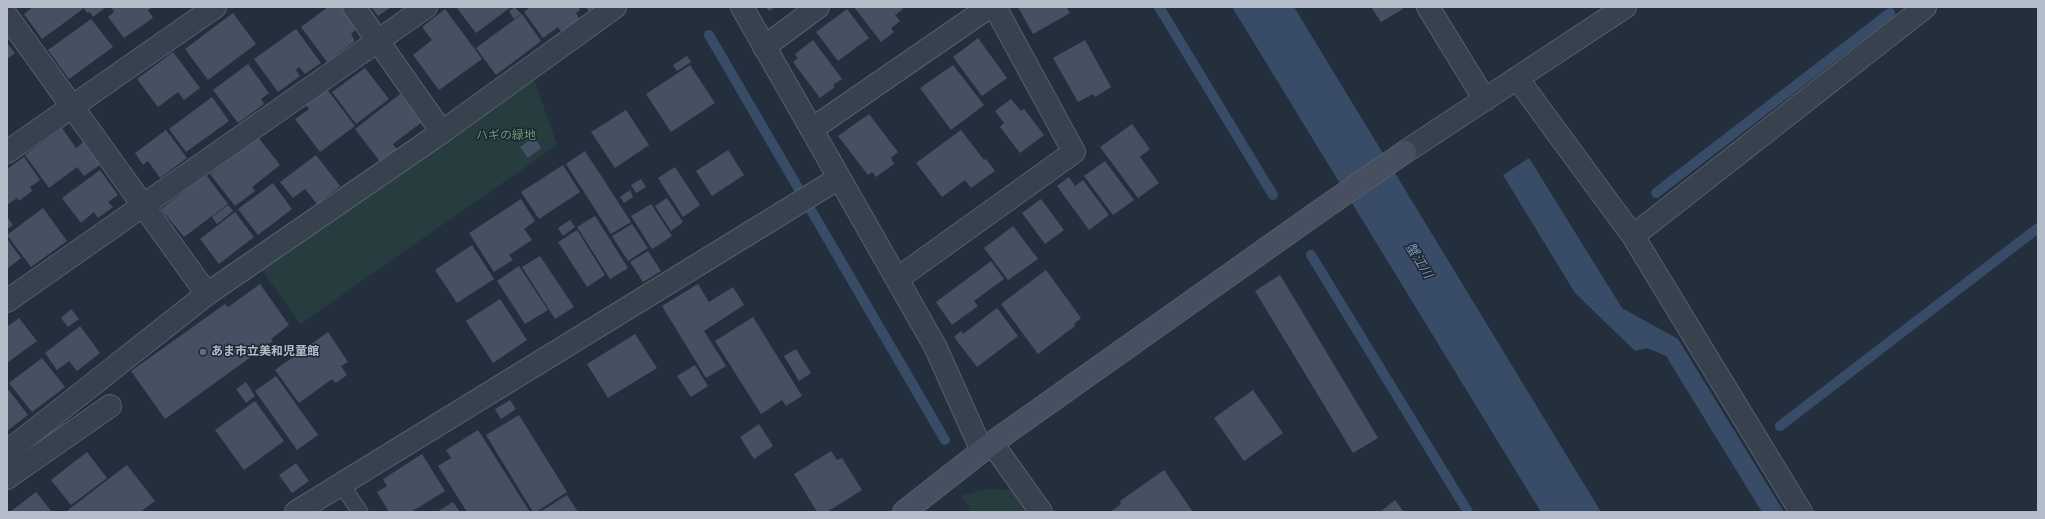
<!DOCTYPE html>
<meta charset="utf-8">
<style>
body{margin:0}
#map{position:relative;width:2045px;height:519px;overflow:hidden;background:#242f3e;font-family:Jost,sans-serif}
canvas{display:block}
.frame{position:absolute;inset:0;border:8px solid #b4bcc9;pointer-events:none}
</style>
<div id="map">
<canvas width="2045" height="519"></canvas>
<div class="frame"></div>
</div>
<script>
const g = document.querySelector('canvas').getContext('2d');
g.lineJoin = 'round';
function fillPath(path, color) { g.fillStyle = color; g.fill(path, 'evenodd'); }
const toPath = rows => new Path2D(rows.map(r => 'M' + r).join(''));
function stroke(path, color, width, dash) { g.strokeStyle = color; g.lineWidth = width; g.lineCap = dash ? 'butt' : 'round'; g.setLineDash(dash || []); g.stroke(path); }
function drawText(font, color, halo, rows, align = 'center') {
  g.font = font + ' Jost,"Noto Sans JP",sans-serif'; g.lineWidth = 3; g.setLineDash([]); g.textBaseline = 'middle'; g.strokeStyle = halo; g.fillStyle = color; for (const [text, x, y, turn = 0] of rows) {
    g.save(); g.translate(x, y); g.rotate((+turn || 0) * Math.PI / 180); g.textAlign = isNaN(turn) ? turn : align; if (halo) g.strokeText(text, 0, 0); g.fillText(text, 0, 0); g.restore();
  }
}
const green = toPath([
 [531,71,557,145,300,324,261,268],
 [987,489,1013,490,1028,512,971,512,961,496]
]);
const water = toPath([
 [1232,7,1294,7,1601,512,1541,512],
 [1529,158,1622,308,1678,339,1784,512,1762,512,1666,356,1647,348,1635,351,1575,293,1503,175]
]);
const stream = toPath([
 [1159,7,1273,195],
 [709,35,945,440],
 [1656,193,1890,13],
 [1311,255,1468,512],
 [1780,426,2038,228]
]);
const building = toPath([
 [33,7,81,7,83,9,42,39,24,14],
 [83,7,106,7,93,17,90,12,87,13],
 [111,7,153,7,148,10,153,18,124,38,108,17,114,12],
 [328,7,344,7,359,27,351,34,355,41,327,62,301,27],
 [371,7,391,7,378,16],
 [456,7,511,7,476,33],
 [515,7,521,14,514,19,509,11],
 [530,7,578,7,580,10,576,13,580,20,562,33,558,27,543,38,524,12],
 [586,7,595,7,589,12],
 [766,7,775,7,769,11],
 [854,7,902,7,903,9,895,15,900,21,891,28,894,32,881,42],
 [1018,7,1066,7,1070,13,1033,34],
 [1371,7,1401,7,1403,9,1381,22],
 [445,9,482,59,439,90,413,55,432,40,422,27],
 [847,9,869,38,838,61,816,32],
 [233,13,256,44,208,80,185,49],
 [522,14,541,41,496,75,476,48],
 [91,19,113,47,69,79,48,50],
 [296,29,321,63,305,74,299,67,296,70,300,76,278,92,254,59],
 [978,38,1007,78,982,96,953,57],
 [813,40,842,79,833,85,835,87,820,98,793,62,798,58,795,54],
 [1085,40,1111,87,1095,97,1093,94,1078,102,1053,58],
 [7,43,15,53,7,59],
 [173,52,200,88,184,100,178,92,158,107,137,79],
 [687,56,691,62,677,71,673,65],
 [248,64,269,93,261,99,264,104,238,123,213,90],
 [690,65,715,103,671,132,646,94],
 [953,65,984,105,951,130,920,88],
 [365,68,389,99,356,124,332,92],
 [326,88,355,126,320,152,295,119,309,109,305,104],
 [400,94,422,122,393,144,397,150,381,163,355,129],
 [212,97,229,121,186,152,169,129],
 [1011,99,1021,111,1024,109,1044,135,1020,153,1000,127,1004,123,995,111],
 [626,110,649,145,615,168,591,132],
 [869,114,898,152,891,158,894,164,876,177,872,172,868,175,838,136],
 [1132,124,1150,149,1140,157,1159,183,1138,198,1100,147],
 [62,128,76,148,86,140,103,163,84,176,77,167,49,188,25,155],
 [166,130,187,158,160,178,148,161,143,165,135,153],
 [961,130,984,160,986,159,995,171,971,188,965,180,942,197,916,163],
 [258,137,280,165,252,187,255,191,235,206,210,174],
 [534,137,541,148,528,158,520,147],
 [728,150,744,175,712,196,696,171],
 [585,151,631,222,611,234,566,164],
 [316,155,340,186,317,204,305,189,293,198,280,182],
 [24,157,40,180,30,187,32,191,19,201,17,198,7,205,7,169],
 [1105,161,1134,200,1113,215,1084,176],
 [563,165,580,192,539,219,521,192],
 [675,167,700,205,683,217,658,178],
 [100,170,118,195,108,202,113,207,98,218,94,212,81,223,62,198],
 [206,175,228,204,184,237,161,209],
 [1069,177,1075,186,1083,180,1109,215,1089,230,1057,186],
 [641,179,646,187,636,193,631,185],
 [273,183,292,209,258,235,238,209],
 [630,190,633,197,624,203,620,197],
 [667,198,683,222,671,231,655,206],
 [521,199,535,221,524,229,532,240,509,255,513,260,494,272,469,233],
 [1041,199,1064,230,1045,244,1022,213],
 [651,204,672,236,652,249,631,216],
 [228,205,233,211,217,224,212,217],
 [43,208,67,241,31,267,7,235],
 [235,212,254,237,219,264,200,239],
 [595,216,628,268,610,279,577,227],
 [7,217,13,225,7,229],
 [570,220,575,227,563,236,558,228],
 [632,224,648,248,628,261,612,236],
 [1013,226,1038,259,1008,280,984,248],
 [577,230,605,275,587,287,558,242],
 [7,239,21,258,7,269],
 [472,245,494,279,457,303,435,270],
 [648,251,661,271,643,282,630,262],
 [540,256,574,307,555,319,522,267],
 [991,261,1004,279,974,301,978,306,952,325,936,302],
 [519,266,548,310,525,324,497,281],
 [1046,270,1081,318,1074,324,1075,326,1038,354,1001,304],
 [1280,275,1378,438,1353,453,1255,291],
 [260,284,289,325,271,339,273,341,165,419,131,371,225,304,228,307],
 [698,284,709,302,733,287,744,305,704,331,726,366,706,378,662,306],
 [500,299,527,340,493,363,466,321],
 [997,308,1018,336,977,367,954,337,961,331,963,334],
 [71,309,79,319,68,327,61,318],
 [753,317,802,396,786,406,782,400,761,414,715,341],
 [19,318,37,341,7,363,7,327],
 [80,326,100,353,77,371,69,361,57,370,45,353],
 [328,332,348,362,341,366,347,375,336,383,332,379,299,403,275,370],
 [635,334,657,368,608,398,587,364],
 [796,349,811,373,799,381,784,356],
 [42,358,65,387,32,412,9,383],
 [695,365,708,386,691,397,677,376],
 [276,376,318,435,297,450,255,391],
 [246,382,255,396,246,403,236,389],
 [7,388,28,415,7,431],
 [1253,390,1283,433,1244,461,1214,418],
 [510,400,516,409,501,419,495,409],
 [255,401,284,441,244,470,215,430],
 [519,415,567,492,536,512,533,512,486,435],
 [759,424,773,446,754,459,740,437],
 [478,430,530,512,467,512,438,466,451,458,446,450],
 [831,451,837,460,842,458,862,490,827,512,817,512,794,474],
 [87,452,107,478,71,505,51,480],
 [422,454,445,491,411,512,389,512,377,492,387,486,383,479],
 [296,463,309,481,292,493,279,475],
 [127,465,155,501,140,512,69,512,68,510],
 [1164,470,1193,512,1110,512,1121,504,1120,501],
 [36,492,52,512,10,512],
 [567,495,578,512,540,512],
 [1395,500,1404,512,1380,512],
 [453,502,460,512,437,512]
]);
const lane = toPath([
 [341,484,360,512]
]);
const street = toPath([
 [354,7,442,132],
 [742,7,935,346,982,451],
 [1428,7,1485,100],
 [7,16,207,294],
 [764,47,818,7],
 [1517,78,1633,236,1801,512],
 [812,129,989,7],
 [7,152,215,7],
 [1405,152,1625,7],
 [1633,236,1925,7],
 [897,279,1074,152,995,7],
 [7,301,426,7],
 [992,443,1041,512],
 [7,452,207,294,442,132,615,7],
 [7,478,110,406],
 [296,512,839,178]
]);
const secondary = toPath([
 [904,512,992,443,1321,210,1405,152]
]);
const markers = [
 [203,352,4,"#5c6f8a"]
];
const parkNames = [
 ["ハギの緑地",506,136]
];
const poiNames = [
 ["あま市立美和児童館",211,352]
];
const waterNames = [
 ["蟹江川",1418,261,58]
];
fillPath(green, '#263c3f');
fillPath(water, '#394c67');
stroke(stream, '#394c67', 10);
fillPath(building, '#455162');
stroke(lane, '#565f6c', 17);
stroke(street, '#565f6c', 24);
stroke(secondary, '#565f6c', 24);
stroke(lane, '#38414e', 15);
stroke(street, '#38414e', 22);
stroke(secondary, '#465061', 22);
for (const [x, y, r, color] of markers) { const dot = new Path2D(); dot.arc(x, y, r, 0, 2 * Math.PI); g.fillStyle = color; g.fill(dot); stroke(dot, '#1d2633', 1.5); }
drawText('12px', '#6b9a76', '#1d2633', parkNames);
drawText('bold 12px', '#b4bcc9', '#1d2633', poiNames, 'left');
drawText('italic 13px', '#7c92b1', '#1d2633', waterNames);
</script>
